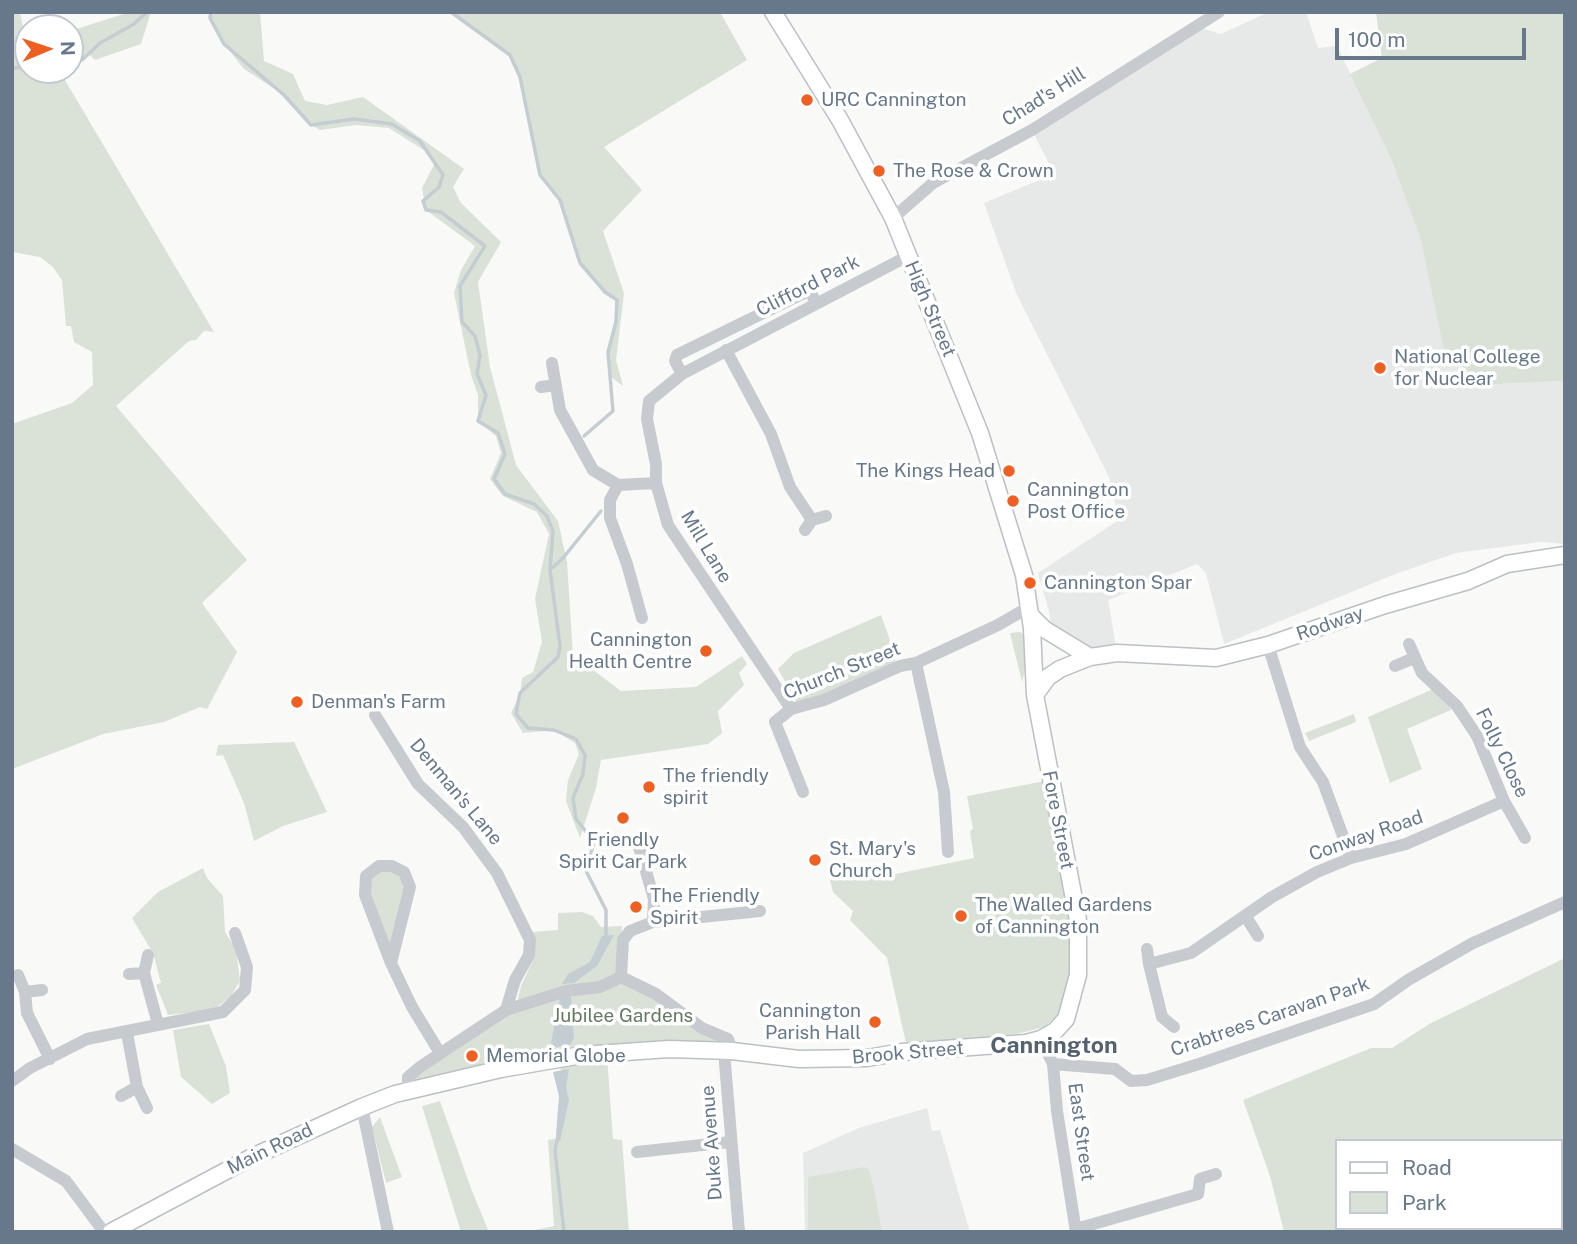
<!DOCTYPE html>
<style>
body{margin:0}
#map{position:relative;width:1577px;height:1244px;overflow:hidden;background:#f9f9f7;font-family:"Public Sans",sans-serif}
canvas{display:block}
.frame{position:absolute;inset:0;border:14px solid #66788a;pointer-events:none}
.legend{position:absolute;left:1335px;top:1139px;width:228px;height:91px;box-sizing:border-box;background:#fff;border:2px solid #c2c9d0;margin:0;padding:9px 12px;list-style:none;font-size:21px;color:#66788a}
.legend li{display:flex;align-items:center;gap:14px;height:35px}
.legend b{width:35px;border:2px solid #c2c9d0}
.north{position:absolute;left:14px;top:14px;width:70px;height:70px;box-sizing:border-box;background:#fff;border:2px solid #c2c9d0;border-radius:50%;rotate:88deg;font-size:19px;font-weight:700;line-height:28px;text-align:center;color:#66788a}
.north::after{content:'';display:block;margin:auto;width:24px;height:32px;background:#ee5f22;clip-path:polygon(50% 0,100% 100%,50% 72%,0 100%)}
.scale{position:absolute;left:1335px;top:28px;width:191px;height:32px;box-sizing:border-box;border:4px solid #66788a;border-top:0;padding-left:9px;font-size:21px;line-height:24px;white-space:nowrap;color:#66788a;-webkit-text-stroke:5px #fff;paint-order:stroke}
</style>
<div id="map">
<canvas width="1577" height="1244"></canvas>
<div class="frame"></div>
<ul class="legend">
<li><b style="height:9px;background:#fff"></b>Road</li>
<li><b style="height:19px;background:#dae2d7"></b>Park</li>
</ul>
<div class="north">N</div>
<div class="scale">100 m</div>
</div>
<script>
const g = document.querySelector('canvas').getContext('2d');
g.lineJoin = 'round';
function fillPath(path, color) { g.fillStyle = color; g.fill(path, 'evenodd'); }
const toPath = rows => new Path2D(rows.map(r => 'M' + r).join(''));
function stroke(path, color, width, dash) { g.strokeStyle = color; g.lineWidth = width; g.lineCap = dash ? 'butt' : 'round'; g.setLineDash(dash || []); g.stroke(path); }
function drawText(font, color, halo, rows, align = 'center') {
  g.font = font + ' "Public Sans",sans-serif'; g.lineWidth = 7; g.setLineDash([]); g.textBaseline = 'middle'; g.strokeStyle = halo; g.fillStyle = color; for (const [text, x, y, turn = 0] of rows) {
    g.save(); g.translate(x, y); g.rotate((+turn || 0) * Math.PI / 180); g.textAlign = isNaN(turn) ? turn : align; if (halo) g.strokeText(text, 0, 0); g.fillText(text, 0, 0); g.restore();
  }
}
const built = toPath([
 [1269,12,1306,12,1318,48,1337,46,1393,163,1478,385,1565,381,1565,544,1540,542,1456,553,1398,573,1224,644,1206,573,1197,564,1108,600,1117,653,1090,657,1050,633,1050,615,1038,573,1119,520,1109,477,1017,295,984,203,1054,174,1032,130,1197,27,1221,34],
 [927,1108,932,1131,940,1130,970,1232,805,1232,803,1153,859,1128]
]);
const green = toPath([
 [12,12,20,12,23,28,28,29,28,70,59,70,214,332,204,331,196,340,189,341,116,406,247,560,202,603,237,652,207,709,200,707,164,722,103,734,12,769,12,424,72,403,93,385,92,352,74,342,71,326,66,326,62,280,53,267,40,257,12,252],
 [130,12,151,12,141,44,95,60,89,54,82,60,70,61,70,31],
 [207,12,260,12,264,61,293,74,305,101,327,105,363,97,464,169,453,187,461,203,501,242,478,282,490,367,516,465,558,521,567,562,573,655,621,691,696,687,742,656,747,664,739,673,744,685,718,711,722,733,708,744,601,760,596,788,580,838,566,801,568,780,579,754,575,743,554,730,523,733,511,713,520,694,522,678,533,672,542,642,535,599,549,534,537,512,503,496,490,479,501,453,496,436,478,421,478,395,471,375,454,293,461,270,475,246,426,210,422,188,435,163,427,152,389,128,356,125,320,130,311,125,284,95,244,69,224,44],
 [451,12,720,12,747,60,604,147,642,190,603,231,624,293,616,360,623,386,611,377,608,352,616,322,617,300,605,292,580,263,560,200,540,175,520,76,510,55],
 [1376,12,1565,12,1565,381,1478,385,1444,350,1421,240,1393,163,1350,74,1382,58],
 [881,615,894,652,896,669,799,707,778,669,794,653],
 [1020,632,1024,635,1026,666,1022,682,1010,633],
 [1438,687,1451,710,1407,729,1422,769,1390,783,1368,717],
 [1354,714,1356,722,1309,741,1305,733],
 [294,742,327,812,283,826,254,841,244,803,223,755,216,756,218,745],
 [1045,781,1050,822,1076,943,1073,981,1060,1013,1044,1027,1017,1034,906,1043,887,958,850,920,853,911,833,892,830,880,844,880,881,868,886,876,974,858,970,831,973,829,967,796],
 [392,866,410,887,391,963,365,895,366,876],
 [203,868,207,878,223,896,225,932,236,949,240,981,231,996,214,1010,168,1015,156,985,161,983,153,953,132,918,158,892],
 [582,912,593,916,601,927,622,926,621,977,732,1043,596,1053,408,1092,408,1077,516,1007,521,986,535,956,533,932,558,930,558,913],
 [1565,958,1565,1232,1284,1232,1270,1176,1243,1100,1371,1048,1392,1048,1431,1023],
 [1337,1141,1561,1141,1561,1228,1337,1228],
 [209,1024,226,1066,230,1093,212,1104,181,1077,173,1030],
 [607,1056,613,1139,622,1140,629,1232,525,1232,554,1226,548,1140,559,1138,564,1115,560,1061],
 [440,1101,472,1191,489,1232,461,1232,422,1106],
 [380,1117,402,1177,386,1183,372,1127],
 [865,1167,869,1171,874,1189,882,1232,808,1232,808,1177]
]);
const water = toPath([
 [614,935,597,966,574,983,562,984,568,974,590,962,602,936],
 [571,996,574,1038,570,1045,550,1048,560,998],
 [569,1069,566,1088,569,1100,560,1141,556,1135,559,1096,553,1072]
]);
const stream = toPath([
 [211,12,210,18,224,44,284,95,311,125,354,119,392,124,420,141,443,175,439,187,423,201,426,210,441,212,485,246,460,286,462,322,475,336,480,355,477,374,486,395,478,421,498,433,505,454,494,479,505,494,534,504,547,516,553,532,550,570,560,646,558,657,520,693,516,714,528,728,554,730,576,739,585,755,583,774,573,798,576,819,594,842,586,871,606,910,606,939],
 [451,12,510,55,520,77,540,175,560,200,580,263,605,292,617,300,616,322,608,352,613,411,584,436],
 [70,61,82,60,100,43,134,24,147,12],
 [12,68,28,67],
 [550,570,563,558,601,511],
 [558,1136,555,1150,564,1232]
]);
const street = toPath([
 [893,218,933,183,1032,130,1219,12],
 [726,350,771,434,790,487,812,520],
 [552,363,560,410,593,470,618,485,656,483],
 [682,374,675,361,677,355,810,290,816,304],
 [541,387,556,385],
 [618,485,610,500,610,518,627,564,642,618],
 [805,530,812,520,826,516],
 [1409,644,1422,673,1457,706,1477,736,1504,801,1525,838],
 [1268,645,1300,747,1323,782,1351,858],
 [916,663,944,792,948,852],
 [1395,666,1414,658],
 [791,709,668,525,656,483,656,464,647,419,649,401,682,374,908,256],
 [375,715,418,784,463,827,497,873,530,940,529,955,515,980,506,1010],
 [803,792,775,722,791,709,824,700,900,666,916,663,998,625,1029,607],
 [1246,917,1258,936],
 [653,922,760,911],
 [1147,949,1149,964],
 [391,963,365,895,366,876,379,866,392,866,404,872,410,887,391,963,412,1007,440,1053],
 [144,973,158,1024],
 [129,974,144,973,148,955],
 [18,975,25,992,27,1013,50,1059],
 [621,977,623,940,630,931,653,922,654,899,637,840],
 [25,992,42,990],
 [1174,1027,1162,1017,1149,964,1191,953,1272,897,1317,872,1351,858,1406,844,1504,801],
 [127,1033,137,1087,147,1108],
 [1041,1039,1053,1064,1057,1111,1076,1232],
 [724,1051,739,1232],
 [1053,1064,1115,1069,1131,1081,1147,1080,1199,1064,1374,1004,1408,980,1473,943,1565,902],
 [12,1081,30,1068,87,1039,223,1012,245,990,247,967,235,933],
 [408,1092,408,1077,420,1067,506,1010,566,991,600,987,621,977,656,994,702,1028,728,1039,732,1051],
 [121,1096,137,1087],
 [362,1107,388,1232],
 [12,1149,66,1181,104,1232],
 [637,1152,730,1142],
 [1076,1229,1198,1194,1200,1179,1216,1174]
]);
const secondary = toPath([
 [1030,615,1044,629,1090,657,1117,653,1216,658,1268,645,1385,605,1468,581,1507,564,1565,555],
 [1035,695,1048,677,1060,669,1090,657],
 [111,1232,252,1157,362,1107,395,1094,501,1069,582,1055,669,1049,732,1051,799,1059,867,1058,902,1052,1026,1043,1041,1039,1055,1031,1066,1019,1078,975,1078,920,1035,695,1032,628,1024,575,980,433,893,218,840,120,773,12]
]);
const markers = [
 [807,100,7,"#ee5f22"],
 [879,171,7,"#ee5f22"],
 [1380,368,7,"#ee5f22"],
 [1009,471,7,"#ee5f22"],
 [1013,501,7,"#ee5f22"],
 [1030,583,7,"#ee5f22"],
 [706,651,7,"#ee5f22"],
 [297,702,7,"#ee5f22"],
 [649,787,7,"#ee5f22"],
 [623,818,7,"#ee5f22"],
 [815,860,7,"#ee5f22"],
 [636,907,7,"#ee5f22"],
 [961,916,7,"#ee5f22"],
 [875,1022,7,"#ee5f22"],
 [472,1056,7,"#ee5f22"]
];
const streetNames = [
 ["Chad's Hill",1044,97,-32],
 ["Clifford Park",808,286,-27],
 ["High Street",930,309,67],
 ["Mill Lane",706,547,59],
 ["Rodway",1330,624,-19],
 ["Church Street",842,671,-22],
 ["Folly Close",1502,753,64],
 ["Denman's Lane",456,792,50],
 ["Fore Street",1058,820,79],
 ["Conway Road",1366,836,-19],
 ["Crabtrees Caravan Park",1270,1017,-19],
 ["Brook Street",908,1053,-5],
 ["East Street",1081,1132,82],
 ["Duke Avenue",712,1143,-94],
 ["Main Road",270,1149,-26]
];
const poiNames = [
 ["URC Cannington",821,100],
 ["The Rose & Crown",893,171],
 ["National College",1394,357],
 ["for Nuclear",1394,379],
 ["The Kings Head",995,471,"right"],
 ["Cannington",1027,490],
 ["Post Office",1027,512],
 ["Cannington Spar",1044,583],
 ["Cannington",692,640,"right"],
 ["Health Centre",692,662,"right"],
 ["Denman's Farm",311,702],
 ["The friendly",663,776],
 ["spirit",663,798],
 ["Friendly",623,840,"center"],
 ["Spirit Car Park",623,862,"center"],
 ["St. Mary's",829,849],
 ["Church",829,871],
 ["The Friendly",650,896],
 ["Spirit",650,918],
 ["The Walled Gardens",975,905],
 ["of Cannington",975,927],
 ["Cannington",861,1011,"right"],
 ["Parish Hall",861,1033,"right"],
 ["Memorial Globe",486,1056]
];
const parkNames = [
 ["Jubilee Gardens",623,1016]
];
const quarterNames = [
 ["Cannington",1054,1046]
];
fillPath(built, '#e7e8e8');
fillPath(green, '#dae2d7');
fillPath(water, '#c3cdd2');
stroke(stream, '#c3cdd2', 3.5);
stroke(secondary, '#bbc0c5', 19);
stroke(street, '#c7cbcf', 12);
stroke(secondary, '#fff', 16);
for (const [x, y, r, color] of markers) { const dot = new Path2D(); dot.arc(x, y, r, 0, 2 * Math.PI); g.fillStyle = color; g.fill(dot); stroke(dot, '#fff', 2.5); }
drawText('19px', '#66788a', '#fff', streetNames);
drawText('19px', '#66788a', '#fff', poiNames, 'left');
drawText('19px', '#657a62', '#fff', parkNames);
drawText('bold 23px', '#55616e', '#fff', quarterNames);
</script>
